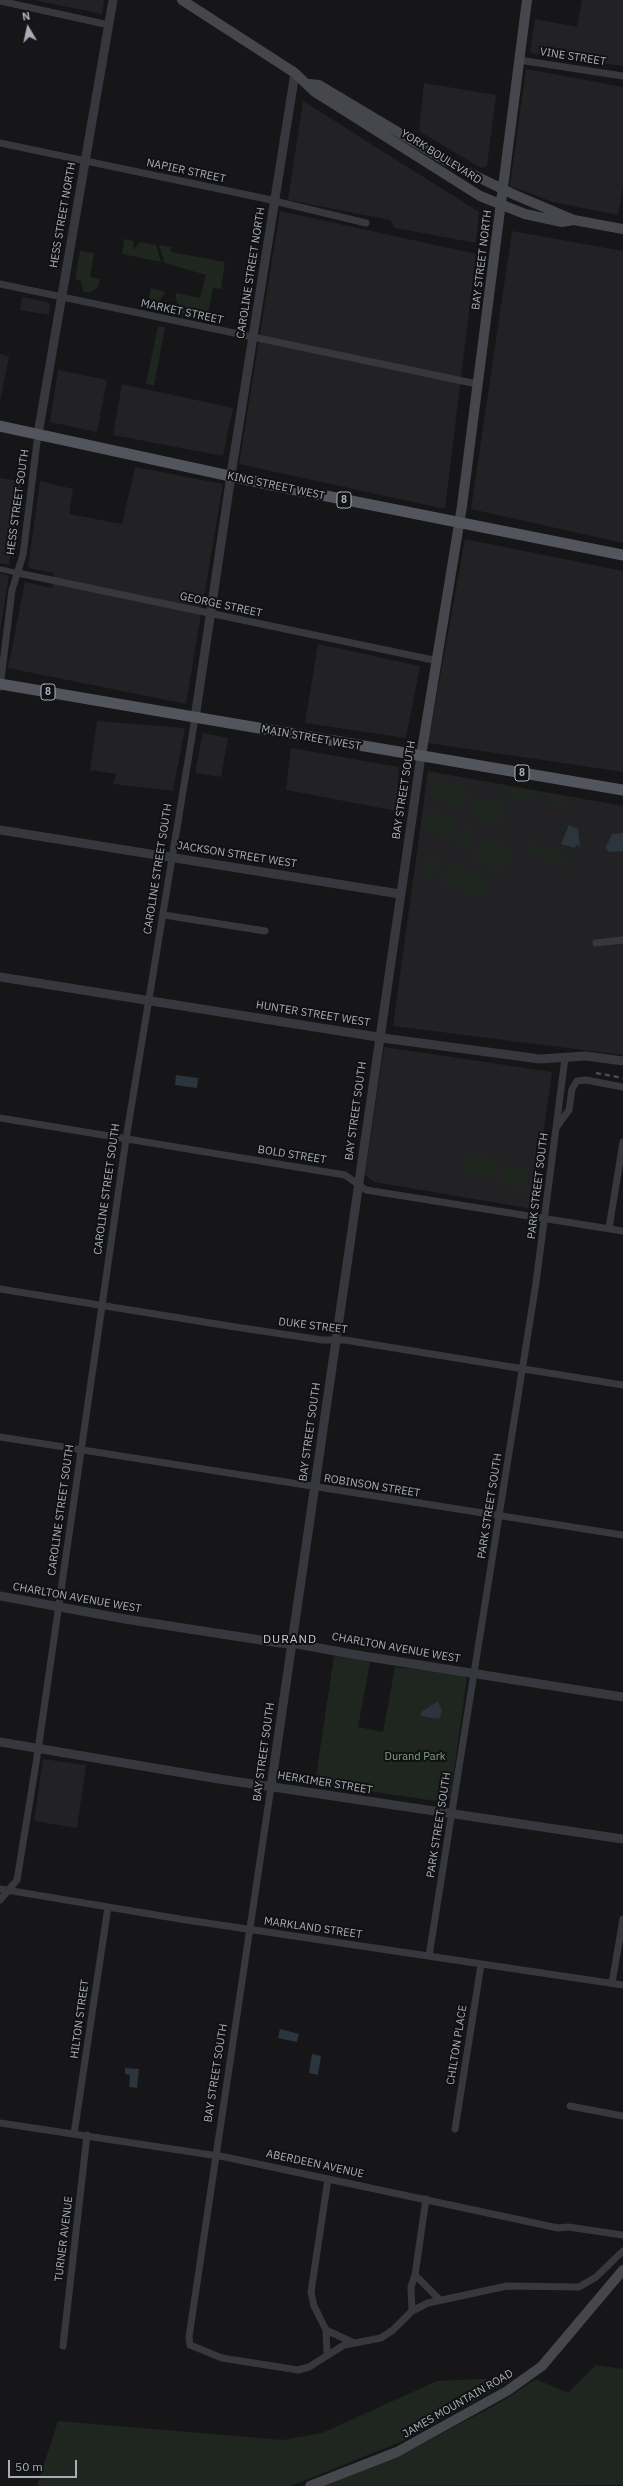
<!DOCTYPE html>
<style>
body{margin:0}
#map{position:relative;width:623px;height:2486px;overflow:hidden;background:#161618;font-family:"IBM Plex Sans",sans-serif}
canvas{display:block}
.north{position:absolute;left:8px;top:8px;width:40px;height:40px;-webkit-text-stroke:3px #111113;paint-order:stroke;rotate:351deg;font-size:11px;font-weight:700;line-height:16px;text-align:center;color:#a8adb8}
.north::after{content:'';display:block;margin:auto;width:14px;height:18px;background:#a8adb8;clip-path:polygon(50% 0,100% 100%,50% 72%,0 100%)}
.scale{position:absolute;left:8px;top:2460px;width:69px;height:18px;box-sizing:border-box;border:2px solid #a8adb8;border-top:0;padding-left:5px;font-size:12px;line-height:14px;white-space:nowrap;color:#a8adb8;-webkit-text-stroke:3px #111113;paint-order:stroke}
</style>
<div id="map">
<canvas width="623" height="2486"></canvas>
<div class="north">N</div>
<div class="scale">50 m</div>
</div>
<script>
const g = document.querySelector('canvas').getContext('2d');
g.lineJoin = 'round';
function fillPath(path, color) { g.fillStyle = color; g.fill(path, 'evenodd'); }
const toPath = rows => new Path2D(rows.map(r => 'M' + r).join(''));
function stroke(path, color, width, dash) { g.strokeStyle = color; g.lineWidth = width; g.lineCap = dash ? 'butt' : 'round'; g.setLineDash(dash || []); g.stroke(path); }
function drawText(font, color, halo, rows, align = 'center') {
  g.font = font + ' "IBM Plex Sans",sans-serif'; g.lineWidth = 4; g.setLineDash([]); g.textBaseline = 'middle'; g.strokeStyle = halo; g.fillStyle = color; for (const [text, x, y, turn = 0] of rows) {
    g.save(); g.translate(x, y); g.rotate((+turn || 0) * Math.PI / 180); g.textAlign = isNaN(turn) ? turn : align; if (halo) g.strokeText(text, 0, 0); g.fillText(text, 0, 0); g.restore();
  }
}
const built = toPath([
 [34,0,104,0,102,14],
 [582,0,623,0,623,66,530,53,535,19,577,27],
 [526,69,623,87,623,186,618,215,553,202,510,186],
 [424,83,496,95,487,166,481,168,419,131],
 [303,101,479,212,476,243,395,228,390,220,288,200],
 [280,211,476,254,445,509,239,464],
 [512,231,623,251,623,543,471,509],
 [22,297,48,302,50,306,49,315,20,310],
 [0,354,9,356,0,402],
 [58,370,107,380,97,432,50,422],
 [122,384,233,408,223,456,113,435],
 [135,467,223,484,186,704,8,668,25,582,52,588,54,573,28,568,40,481,73,489,69,514,122,524],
 [0,478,22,481,9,565,0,563],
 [465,539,623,571,623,772,428,743],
 [0,573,9,576,0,631],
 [318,644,420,666,406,738,305,723],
 [97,721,185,728,173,791,113,784,116,774,90,770],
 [203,733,228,738,221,777,195,773],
 [291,748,399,767,397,811,286,790],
 [428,771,623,806,623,1055,393,1026],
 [384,1047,552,1072,533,1209,374,1182,365,1175],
 [43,1759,86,1765,77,1828,34,1821]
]);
const green = toPath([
 [124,239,134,241,133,250,140,242,156,245,161,262,122,254],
 [159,245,171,247,171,252,225,262,221,289,213,288,207,319,179,313,176,297,176,293,200,298,206,275,165,263],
 [80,251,94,253,90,277,100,279,98,287,90,293,83,291,81,281,75,279],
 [151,288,166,292,155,307,149,306,148,302],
 [158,326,165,327,154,386,146,384],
 [437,778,469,791,461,809,429,796],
 [496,785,537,791,530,802,521,798,520,800,501,791,501,789,495,786],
 [549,795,569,798,564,809,546,801],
 [479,796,507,808,499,826,471,814],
 [429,809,457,822,449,840,421,827],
 [466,826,475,829,467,848,458,844],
 [484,837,512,849,503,868,500,867,497,871,473,861],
 [529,842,570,858,566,867,525,849],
 [431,855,440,859,432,877,423,873],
 [450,863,458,867,450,885,442,881],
 [460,867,488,880,480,898,452,885],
 [464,1154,497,1159,494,1180,461,1174],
 [501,1165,528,1170,525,1188,498,1184],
 [334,1656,370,1662,358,1727,383,1732,395,1667,461,1674,467,1678,450,1798,442,1802,315,1783],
 [596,2365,623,2369,623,2485,323,2486,411,2450,501,2402,536,2379,568,2393],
 [476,2379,513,2379,405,2440,291,2486,37,2486,58,2421,283,2440,322,2433,437,2381]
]);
const water = toPath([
 [569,825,578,829,580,846,576,845,575,848,561,844],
 [623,833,623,851,608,852,607,849,605,849,612,834],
 [176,1075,198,1078,197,1088,175,1085],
 [438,1701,442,1711,439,1719,421,1716,421,1712],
 [280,2029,299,2034,297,2042,278,2038],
 [312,2054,321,2056,318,2075,309,2073],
 [125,2068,139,2069,137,2088,129,2087,130,2075,125,2074]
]);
const pedestrian = toPath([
 [0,569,18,573]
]);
const minor = toPath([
 [0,1,109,25],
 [519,60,623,76],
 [0,143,262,198,366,223],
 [0,284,477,384],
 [18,573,438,661],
 [0,687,12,590,23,555,38,434],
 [164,915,265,931],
 [596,943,623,940],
 [0,1118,345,1175,366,1190,623,1231],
 [556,1128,569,1110,572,1089,577,1081,586,1080,623,1087],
 [609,1228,623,1142],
 [0,1289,229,1326,322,1340,345,1340,623,1385],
 [0,1437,623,1535],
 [271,1787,189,2337,190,2345,222,2358,298,2370,309,2367,344,2345,381,2338,393,2330,412,2311,428,2303,507,2286,579,2287,596,2277,623,2251],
 [0,1889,180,1919,623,1985],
 [0,1900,17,1880,37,1757,126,1139,195,718],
 [429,1956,536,1283,565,1058],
 [612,1983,623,1919],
 [570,2106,623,2116],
 [0,2123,225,2157,558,2228,568,2227,623,2235],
 [455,2129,481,1965],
 [74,2134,108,1907],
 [415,2275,440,2300],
 [412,2311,411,2287,415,2275,426,2199],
 [326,2330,354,2343],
 [63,2346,87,2135],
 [327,2355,326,2330,314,2306,311,2292,328,2179]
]);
const tertiary = toPath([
 [38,434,113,0],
 [195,718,233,462,295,73],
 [0,830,400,894],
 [0,977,390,1039,540,1059,586,1056,623,1061],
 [0,1596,125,1619,280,1643,297,1644,357,1655,623,1697],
 [0,1742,219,1779,623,1839],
 [271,1787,421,756]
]);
const secondary = toPath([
 [182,0,295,73,315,92,480,196,525,214,562,222,574,220],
 [309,84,319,85,453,165,515,195,574,220,623,229],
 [421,756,462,506,527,0],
 [310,2486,397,2452,507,2391,542,2366,623,2270]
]);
const primary = toPath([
 [0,426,272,485,623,555],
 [0,684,623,790]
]);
const rail = toPath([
 [596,1073,623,1078]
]);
const shields = [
 [344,500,14],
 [48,692,14],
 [522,773,14]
];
const shieldNames = [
 ["8",344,500],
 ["8",48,692],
 ["8",522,773]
];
const streetNames = [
 ["VINE STREET",573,57,9],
 ["YORK BOULEVARD",441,157,32],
 ["NAPIER STREET",186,171,12],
 ["HESS STREET NORTH",63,215,-80],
 ["BAY STREET NORTH",482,260,-83],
 ["CAROLINE STREET NORTH",251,273,-81],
 ["MARKET STREET",182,312,12],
 ["KING STREET WEST",276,486,12],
 ["HESS STREET SOUTH",18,502,-82],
 ["GEORGE STREET",221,605,12],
 ["MAIN STREET WEST",311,738,10],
 ["BAY STREET SOUTH",404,790,-81],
 ["JACKSON STREET WEST",237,855,9],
 ["CAROLINE STREET SOUTH",158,869,-81],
 ["HUNTER STREET WEST",313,1014,9],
 ["BAY STREET SOUTH",356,1111,-82],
 ["BOLD STREET",292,1155,9],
 ["PARK STREET SOUTH",538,1186,-83],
 ["CAROLINE STREET SOUTH",107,1189,-82],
 ["DUKE STREET",313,1326,7],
 ["BAY STREET SOUTH",310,1432,-82],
 ["ROBINSON STREET",372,1486,9],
 ["PARK STREET SOUTH",490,1506,-81],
 ["CAROLINE STREET SOUTH",61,1510,-82],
 ["CHARLTON AVENUE WEST",77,1598,10],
 ["CHARLTON AVENUE WEST",396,1648,10],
 ["BAY STREET SOUTH",264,1752,-82],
 ["HERKIMER STREET",325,1783,9],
 ["PARK STREET SOUTH",439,1825,-81],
 ["MARKLAND STREET",313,1928,8],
 ["HILTON STREET",80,2019,-82],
 ["CHILTON PLACE",457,2045,-81],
 ["BAY STREET SOUTH",216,2073,-81],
 ["ABERDEEN AVENUE",315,2164,12],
 ["TURNER AVENUE",64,2239,-83],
 ["JAMES MOUNTAIN ROAD",458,2404,-30]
];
const parkNames = [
 ["Durand Park",415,1757]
];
const neighbourhoodNames = [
 ["DURAND",290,1640]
];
fillPath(built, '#222225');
fillPath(green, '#1e261f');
fillPath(water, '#2c353c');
stroke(pedestrian, '#37383d', 5.5);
stroke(minor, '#37383d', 7);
stroke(tertiary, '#37383d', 9);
stroke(secondary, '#45474d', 10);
stroke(primary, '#53555c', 11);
stroke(rail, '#4a4c52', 2.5, [5, 4]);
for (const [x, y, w] of shields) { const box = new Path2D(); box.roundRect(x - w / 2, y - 8, w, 16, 3); g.fillStyle = '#111113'; g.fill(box); stroke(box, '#a8adb8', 1); }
drawText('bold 10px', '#a8adb8', null, shieldNames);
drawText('11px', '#a8adb8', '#111113', streetNames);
drawText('11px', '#7fa381', '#111113', parkNames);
g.letterSpacing = '1px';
drawText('12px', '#c9ccd4', '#111113', neighbourhoodNames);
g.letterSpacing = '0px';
</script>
